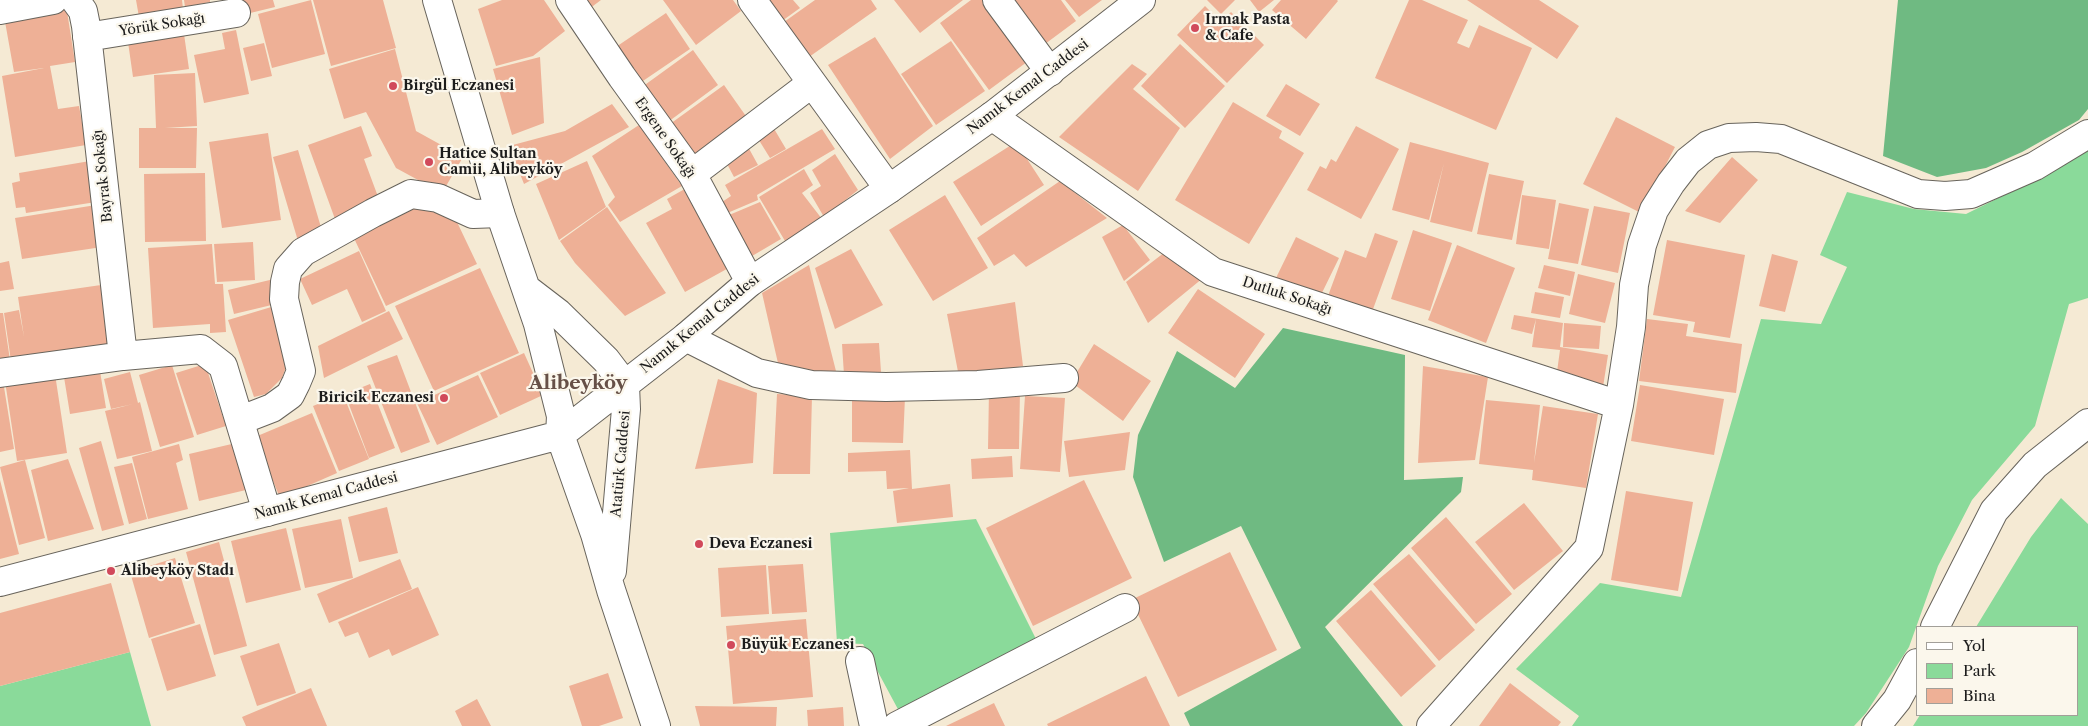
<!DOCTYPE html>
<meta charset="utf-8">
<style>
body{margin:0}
#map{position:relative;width:2088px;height:726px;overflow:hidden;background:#f5ead4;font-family:"Libre Caslon Text",serif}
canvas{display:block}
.legend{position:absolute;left:1916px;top:626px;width:162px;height:90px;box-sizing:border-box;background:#fbf7ec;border:1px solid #a29f99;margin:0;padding:6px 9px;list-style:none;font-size:15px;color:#1c1c1c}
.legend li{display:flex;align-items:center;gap:10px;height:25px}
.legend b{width:25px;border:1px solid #a29f99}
</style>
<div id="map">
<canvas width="2088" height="726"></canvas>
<ul class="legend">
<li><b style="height:6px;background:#fff"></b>Yol</li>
<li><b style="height:14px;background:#8ada9a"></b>Park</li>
<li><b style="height:14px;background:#eeb096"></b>Bina</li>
</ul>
</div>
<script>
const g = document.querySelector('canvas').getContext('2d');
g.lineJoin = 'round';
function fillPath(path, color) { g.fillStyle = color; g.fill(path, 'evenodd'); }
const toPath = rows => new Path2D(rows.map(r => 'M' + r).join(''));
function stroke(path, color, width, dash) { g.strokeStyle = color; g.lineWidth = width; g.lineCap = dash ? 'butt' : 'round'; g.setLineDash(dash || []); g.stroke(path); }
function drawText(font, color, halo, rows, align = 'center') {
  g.font = font + ' "Libre Caslon Text",serif'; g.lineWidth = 4.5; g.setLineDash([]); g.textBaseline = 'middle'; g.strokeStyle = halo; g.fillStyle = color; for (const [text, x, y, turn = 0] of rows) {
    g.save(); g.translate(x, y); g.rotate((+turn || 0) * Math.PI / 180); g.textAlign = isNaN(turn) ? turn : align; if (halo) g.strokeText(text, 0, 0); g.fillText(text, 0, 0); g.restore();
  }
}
const green = toPath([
 [2088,149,2088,298,2069,304,2035,426,1972,500,1938,566,1909,647,1866,713,1854,726,1572,726,1579,716,1516,669,1600,583,1681,597,1761,319,1821,324,1847,267,1820,255,1847,192,1914,209,1966,214,2055,170],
 [2061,498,2088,524,2088,726,1913,726,1920,715,2077,715,2077,627,1976,627,2031,537],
 [976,519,1036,639,900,713,863,644,837,643,830,533],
 [130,652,151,726,0,726,0,686]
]);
const forest = toPath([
 [1898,0,2088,0,2088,109,2079,120,2022,152,1986,168,1937,177,1883,156],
 [1283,328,1405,355,1404,480,1463,477,1461,492,1325,627,1403,726,1190,726,1184,713,1301,648,1241,526,1164,562,1133,477,1138,435,1177,351,1235,388]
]);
const building = toPath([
 [136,0,182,0,183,9,139,17],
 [184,0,210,0,210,2,185,7],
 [238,0,273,0,275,7,242,15],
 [311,0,325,54,272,68,258,14],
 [313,0,383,0,396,48,331,66],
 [502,0,544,0,565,31,533,56,496,66,478,9],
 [583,0,601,0,589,9],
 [663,0,733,0,741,11,696,45],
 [767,0,793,0,800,8,782,21],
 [815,0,871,0,877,9,809,57,784,22],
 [894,0,963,0,920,33],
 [971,0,988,0,1031,59,989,90,940,23],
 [1014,0,1061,0,1076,21,1041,47],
 [1065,0,1102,0,1079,17],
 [1207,0,1235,0,1221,14],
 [1250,0,1274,0,1259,12],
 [1281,0,1337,0,1338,1,1306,39,1272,10],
 [1409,0,1422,0,1468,20,1457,43,1469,48,1479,25,1532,48,1496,130,1375,78],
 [1467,0,1539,0,1579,26,1557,59],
 [66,5,75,62,50,66,58,109,51,110,79,106,86,145,15,157,2,76,44,68,14,72,4,16],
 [1205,6,1221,22,1231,12,1264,45,1227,83,1177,35],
 [666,13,690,49,637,85,613,49],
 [183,27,189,69,133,77,127,35],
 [236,30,249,94,204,103,194,55,225,49,222,33],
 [875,37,933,126,890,159,828,65],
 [951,41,985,91,936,125,901,74],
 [264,43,272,76,251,81,243,48],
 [1180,44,1225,86,1185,128,1141,86],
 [395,49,416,131,463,157,442,193,396,168,366,112,344,119,329,69],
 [693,50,718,85,668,122,642,87],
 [540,57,544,123,512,135,493,69],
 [1132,64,1147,74,1133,89,1180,128,1138,191,1059,137],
 [195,73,197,126,165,128,197,128,196,168,139,168,139,128,156,128,154,75],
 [1286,84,1320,104,1300,136,1266,116],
 [724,85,748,119,695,158,670,124],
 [1233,102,1282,131,1279,138,1304,153,1249,244,1175,200],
 [612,104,629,127,524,184,509,146,565,131],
 [1616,117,1675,147,1641,213,1583,184],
 [639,125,682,186,620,222,608,205,615,197,592,156],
 [361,126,372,156,364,159,380,202,335,219,308,145],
 [1356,126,1399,149,1361,219,1307,190,1320,166,1326,169,1331,159,1336,162],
 [773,127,786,149,770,158,757,137],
 [822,129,835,149,757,195,758,200,725,214,719,204,731,196,725,185],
 [268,133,281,220,222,228,209,142],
 [1016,142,1044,185,981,226,953,182],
 [1410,142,1489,163,1472,232,1430,222,1444,163,1429,220,1392,210],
 [747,145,758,165,734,177,726,162],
 [298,150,323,234,298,241,273,157],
 [835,154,858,190,824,217,810,193,821,186,812,170],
 [1732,157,1758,180,1720,223,1685,211],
 [90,161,96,202,26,213,25,207,16,208,12,183,20,181,19,173],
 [587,161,606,207,559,240,536,184],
 [804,169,813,185,802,193,822,219,788,246,759,197],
 [205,173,206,241,145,242,144,174],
 [1489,174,1524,181,1512,240,1477,234],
 [1060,181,1107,218,1026,267,1014,254,994,266,977,238],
 [690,186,734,265,685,292,646,223,672,209,667,199],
 [945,195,988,268,933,301,889,230],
 [1522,195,1556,200,1549,249,1516,244],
 [760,202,781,239,747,259,722,218],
 [419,203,457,222,477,264,386,306,352,234],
 [1559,203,1589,209,1578,264,1548,259],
 [96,205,102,247,22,259,15,218],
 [1594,206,1630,213,1618,273,1581,265],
 [607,207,666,293,625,316,575,263,560,241],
 [1123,225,1150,260,1124,281,1102,237],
 [1413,230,1452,243,1430,311,1391,299],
 [1375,233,1398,241,1369,320,1325,304,1345,250,1366,258],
 [1296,237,1339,258,1318,301,1275,280],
 [1667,240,1745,255,1730,338,1693,332,1695,322,1653,315],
 [253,242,255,280,217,282,214,244],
 [212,244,215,284,223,284,226,332,210,333,210,324,153,328,148,248],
 [1457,245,1515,268,1486,343,1428,320],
 [851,249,883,305,835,329,815,268],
 [1169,249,1203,278,1148,323,1126,282],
 [359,251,386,311,362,322,347,289,312,305,300,279],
 [1772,254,1798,261,1785,312,1759,306],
 [9,261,14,289,0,291,0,263],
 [809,265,837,375,780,372,762,293],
 [1544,265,1575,272,1570,296,1538,288],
 [480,268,519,353,434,391,395,306],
 [1578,274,1615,283,1605,323,1569,314],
 [274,279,280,303,234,314,228,290],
 [101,285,110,347,11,361,4,313,19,310,24,337,18,297],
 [1198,289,1265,334,1235,378,1168,333],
 [1535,292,1564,297,1560,318,1531,313],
 [1015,302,1023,366,959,377,947,314],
 [278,305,291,353,282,378,266,394,254,397,228,320],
 [389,311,403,339,324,378,318,346],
 [0,313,3,313,11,367,0,369],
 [1514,315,1563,323,1560,347,1608,355,1603,387,1556,379,1560,350,1532,347,1536,319,1532,334,1511,329],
 [1647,319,1688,324,1686,336,1742,344,1736,393,1639,381],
 [1564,323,1601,326,1599,349,1563,347],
 [879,343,881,372,844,375,842,344],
 [1094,344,1151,381,1123,421,1071,382],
 [524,353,543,395,500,415,480,373],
 [397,355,430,442,401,453,367,366],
 [205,364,226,426,197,435,176,373],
 [99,365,106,408,70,414,63,371],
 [172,365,194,437,160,447,139,375],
 [1423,366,1488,377,1475,460,1418,463],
 [130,372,138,403,140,402,152,451,117,459,105,411,133,404,111,409,104,379],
 [55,374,67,453,17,461,5,381],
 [478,375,498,417,437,445,417,403],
 [718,379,757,393,753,463,695,469],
 [370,384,395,448,369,458,345,394],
 [1640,385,1724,399,1714,455,1631,441],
 [0,387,4,387,14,449,0,452],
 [989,390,1020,390,1019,449,988,449],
 [343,394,369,459,339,471,313,406],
 [777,394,812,396,810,474,773,474],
 [852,396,905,397,903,443,852,442],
 [1025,396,1065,398,1060,472,1020,469],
 [1486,400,1540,405,1534,463,1543,406,1598,414,1586,488,1532,480,1533,470,1479,464],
 [312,413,337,473,280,498,255,437],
 [1130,432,1125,470,1069,477,1064,441],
 [101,441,124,525,102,531,79,448],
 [236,443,246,490,199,501,189,454],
 [179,444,183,460,176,463,188,509,148,519,132,457],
 [910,450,912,489,950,484,953,517,897,523,893,491,909,488,887,489,886,471,848,472,848,453],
 [1012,456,1013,477,972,479,971,459],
 [68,459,94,529,48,541,31,470],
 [25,460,45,538,19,545,0,467],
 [132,463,147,519,129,524,114,467],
 [0,480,19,554,0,559],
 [1084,480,1132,578,1033,626,986,528],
 [1626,491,1693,502,1678,591,1611,580],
 [1524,503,1563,551,1514,590,1475,542],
 [387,507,398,553,359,562,348,517],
 [1446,517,1512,594,1476,624,1411,548],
 [341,519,353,578,305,588,292,529],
 [286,528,301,590,246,603,231,541],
 [219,542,247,646,214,655,186,552],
 [1230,552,1277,650,1178,697,1131,600],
 [1409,554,1475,630,1439,661,1373,584],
 [175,558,195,623,149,638,130,572],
 [400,559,412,589,329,623,317,594],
 [803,564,807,612,772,614,768,566],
 [766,565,769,614,721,617,718,568],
 [111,583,130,652,0,686,0,613],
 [418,587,439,635,392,656,389,649,369,658,358,632,345,637,338,622],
 [1371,590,1436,666,1401,697,1336,621],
 [806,619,813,697,733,704,726,626],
 [200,624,216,676,167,691,151,639],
 [279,643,296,693,257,706,240,656],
 [608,673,623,718,599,726,582,726,569,686],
 [1146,676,1170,726,1048,726,1047,724],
 [1510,683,1561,722,1558,726,1479,726],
 [311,688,327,726,246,726,242,717],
 [477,699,491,726,462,726,455,711],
 [994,703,1005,726,946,726],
 [695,706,777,707,776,726,700,726],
 [843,707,844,726,808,726,807,710]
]);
const minor = toPath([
 [75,0,83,11,86,26,123,356],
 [570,0,622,77,692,174,750,282],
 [752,0,889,189],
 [997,0,1050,72],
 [0,10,53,0],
 [87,37,236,13],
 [992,116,1213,272,1619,405],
 [692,174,812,83],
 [686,337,757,373,811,385,886,387,978,385,1064,378],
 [0,373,123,356,201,349,223,366,267,512],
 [241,420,272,408,290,395,296,383,301,371,284,299,285,282,288,269,303,252,373,213,411,194,438,198,473,214,500,213],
 [1935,627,1994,511,2035,465,2088,423],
 [860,661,874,726],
 [897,726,1125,608],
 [1431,726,1589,548,1619,405,1631,327,1634,285,1642,245,1654,210,1671,183,1688,161,1708,145,1729,138,1756,137,1781,139,1918,194,1945,196,1971,194,2035,166,2088,134],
 [1876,726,1897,700,1917,663]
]);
const major = toPath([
 [437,0,500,213,538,324,561,416,560,435,595,534,611,590,656,726],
 [528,290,558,313,606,360,625,385,626,409,612,571],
 [0,582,560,435,686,337,750,282,889,189,992,116,1141,0]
]);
const markers = [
 [1195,28,5,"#d1495b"],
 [393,86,5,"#d1495b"],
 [429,162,5,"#d1495b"],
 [444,398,5,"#d1495b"],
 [699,544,5,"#d1495b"],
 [111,571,5,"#d1495b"],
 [731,645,5,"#d1495b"]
];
const poiNames = [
 ["Irmak Pasta",1205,20],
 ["& Cafe",1205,36],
 ["Birgül Eczanesi",403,86],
 ["Hatice Sultan",439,154],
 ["Camii, Alibeyköy",439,170],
 ["Biricik Eczanesi",434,398,"right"],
 ["Deva Eczanesi",709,544],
 ["Alibeyköy Stadı",121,571],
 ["Büyük Eczanesi",741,645]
];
const streetNames = [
 ["Yörük Sokağı",162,25,-9],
 ["Namık Kemal Caddesi",1028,87,-37],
 ["Ergene Sokağı",665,138,55],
 ["Bayrak Sokağı",103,176,-96],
 ["Dutluk Sokağı",1287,296,18],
 ["Namık Kemal Caddesi",700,324,-39],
 ["Atatürk Caddesi",621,464,-85],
 ["Namık Kemal Caddesi",326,496,-15]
];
const districtNames = [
 ["Alibeyköy",578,384]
];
fillPath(green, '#8ada9a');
fillPath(forest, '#6fba82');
fillPath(building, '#eeb096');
stroke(minor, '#68645c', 30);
stroke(major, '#68645c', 30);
stroke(minor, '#fff', 28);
stroke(major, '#fff', 28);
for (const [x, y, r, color] of markers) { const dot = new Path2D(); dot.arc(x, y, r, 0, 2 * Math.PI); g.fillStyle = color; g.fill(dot); stroke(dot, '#fbf7ec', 2); }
drawText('bold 14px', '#1c1c1c', '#fbf7ec', poiNames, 'left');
drawText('14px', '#1c1c1c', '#fbf7ec', streetNames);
drawText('bold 19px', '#665047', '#fbf7ec', districtNames);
</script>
